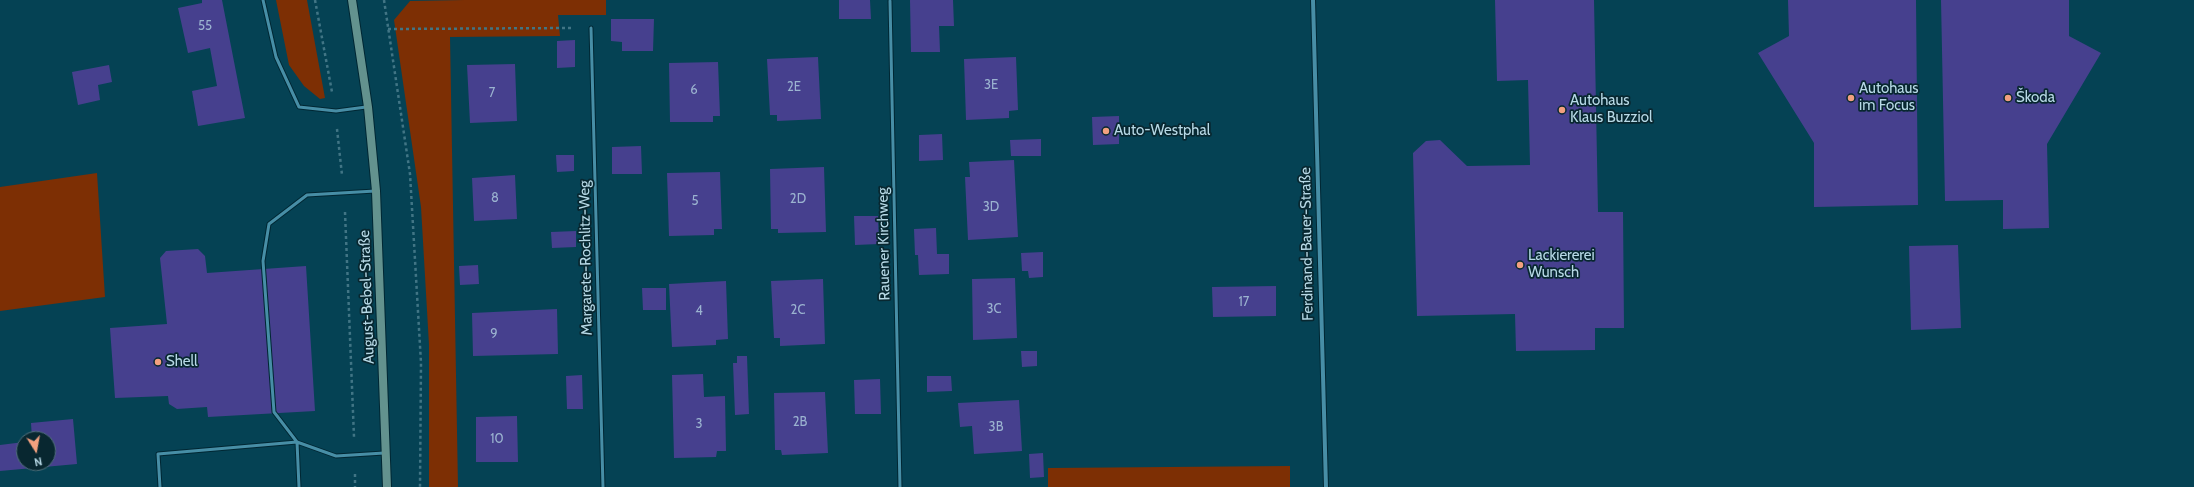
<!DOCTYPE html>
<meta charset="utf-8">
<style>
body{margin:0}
#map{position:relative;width:2194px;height:487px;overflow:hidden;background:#054254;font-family:Cabin,sans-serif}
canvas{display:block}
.north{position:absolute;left:16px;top:431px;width:40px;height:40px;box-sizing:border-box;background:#082730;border:1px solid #4e6e79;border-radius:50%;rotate:169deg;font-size:11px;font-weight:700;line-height:16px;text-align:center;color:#b7d9e6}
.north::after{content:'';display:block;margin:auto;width:14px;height:18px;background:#f2a07f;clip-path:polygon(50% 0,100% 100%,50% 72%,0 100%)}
</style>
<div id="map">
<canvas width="2194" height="487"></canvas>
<div class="north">N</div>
</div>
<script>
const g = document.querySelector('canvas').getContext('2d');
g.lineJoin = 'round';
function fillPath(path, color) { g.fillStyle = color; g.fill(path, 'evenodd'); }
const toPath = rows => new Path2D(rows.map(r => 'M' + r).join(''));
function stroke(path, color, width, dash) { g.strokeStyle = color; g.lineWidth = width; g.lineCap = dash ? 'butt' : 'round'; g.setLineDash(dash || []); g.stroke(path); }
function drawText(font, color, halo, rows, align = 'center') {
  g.font = font + ' Cabin,sans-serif'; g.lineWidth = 3.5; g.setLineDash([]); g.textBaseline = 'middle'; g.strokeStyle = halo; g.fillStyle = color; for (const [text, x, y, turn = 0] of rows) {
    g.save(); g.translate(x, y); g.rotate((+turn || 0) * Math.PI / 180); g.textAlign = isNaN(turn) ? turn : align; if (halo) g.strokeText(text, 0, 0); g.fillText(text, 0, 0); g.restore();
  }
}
const green = toPath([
 [276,0,307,0,325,98,320,99,304,86,289,65],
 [464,0,606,0,606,15,558,15,560,36,450,37,458,487,429,487,429,345,421,207,394,20,410,1],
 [97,173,105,297,0,311,0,187],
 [1290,466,1290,487,1048,487,1048,468]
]);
const building = toPath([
 [202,0,222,0,245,118,198,126,192,91,217,86,210,48,188,53,178,8,202,3],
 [839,0,870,0,871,19,839,19],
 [910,0,953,0,954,26,939,26,940,52,911,52],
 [1495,0,1594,0,1598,212,1623,212,1624,328,1595,328,1595,350,1516,351,1515,314,1417,316,1413,153,1426,141,1440,140,1467,166,1530,165,1528,80,1497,81],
 [1788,0,1916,0,1918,205,1814,207,1814,143,1758,53,1789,36],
 [1941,0,2069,0,2069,36,2101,53,2047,144,2049,228,2003,229,2003,200,1945,201],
 [611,19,654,19,653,51,622,51,622,42,611,41],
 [575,40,575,67,557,68,557,41],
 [818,57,821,119,777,121,777,115,770,115,767,59],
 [1016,57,1018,110,1009,111,1009,118,966,120,964,59],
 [718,62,720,116,713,116,713,122,670,122,669,63],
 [515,64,517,121,470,123,467,65],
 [109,65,112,82,98,85,100,100,78,105,72,72],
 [1119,116,1119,144,1093,145,1092,117],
 [942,134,943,160,919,161,919,135],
 [1041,139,1041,156,1011,156,1010,140],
 [641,146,642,174,612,174,612,147],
 [556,155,574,155,574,171,557,172],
 [1014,160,1018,237,968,240,965,177,970,177,969,162],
 [824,167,826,232,778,233,778,229,771,229,770,169],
 [720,172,722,229,714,229,714,235,669,236,667,173],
 [515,175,517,219,474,221,472,178],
 [854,216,878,216,879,244,855,245],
 [936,228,937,254,949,254,949,274,919,275,918,255,915,255,914,229],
 [576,231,576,247,552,248,551,232],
 [1958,245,1961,328,1911,330,1909,246],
 [198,249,205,256,207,273,306,266,315,411,208,417,207,407,177,409,169,404,168,396,115,398,110,328,167,324,160,258,166,251],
 [1043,252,1043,277,1029,278,1028,271,1022,271,1021,253],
 [478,265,479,284,460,285,459,266],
 [1015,278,1017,338,973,340,972,279],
 [823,279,825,344,780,346,780,338,774,338,771,281],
 [726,281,728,339,716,340,716,345,672,347,669,284],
 [1276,286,1276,316,1213,317,1212,287],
 [642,288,666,288,666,310,643,310],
 [557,309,558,354,473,356,472,313],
 [1021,351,1037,351,1037,366,1022,367],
 [737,356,747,356,749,414,735,415,733,363,737,363],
 [703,374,704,397,725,396,726,451,717,451,716,457,674,458,672,375],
 [582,375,583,409,567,409,566,376],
 [927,376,951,376,952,391,927,392],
 [880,379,881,414,855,414,854,380],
 [825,392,828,453,782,455,781,450,775,450,774,393],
 [1019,400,1022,451,974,454,972,426,960,427,958,403],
 [517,416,518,462,476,462,476,417],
 [73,419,77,464,0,471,0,445,24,442,24,463,48,463,48,439,32,439,31,423],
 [1043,453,1044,477,1030,478,1029,454]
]);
const path = toPath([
 [315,0,332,92],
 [384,0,410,174,421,363,420,487],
 [388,29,573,28],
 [337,129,342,175],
 [345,212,354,437],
 [355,474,355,487]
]);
const service = toPath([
 [263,0,276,57,299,107,336,111,366,107],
 [890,1,900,487],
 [591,28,603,487],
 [375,191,307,195,269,224,263,261,274,412,297,442,336,456,384,453],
 [160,487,158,454,297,442,299,487]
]);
const minor = toPath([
 [1313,0,1326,487]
]);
const secondary = toPath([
 [352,0,368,107,376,191,387,487]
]);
const markers = [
 [1851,98,4,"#f2a07f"],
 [2008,98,4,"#f2a07f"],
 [1562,110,4,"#f2a07f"],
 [1106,131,4,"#f2a07f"],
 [1520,265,4,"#f2a07f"],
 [158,362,4,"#f2a07f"]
];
const numberNames = [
 ["55",205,26],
 ["3E",991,85],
 ["2E",794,87],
 ["6",694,90],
 ["7",492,93],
 ["8",495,198],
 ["2D",798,199],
 ["5",695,201],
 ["3D",991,207],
 ["17",1244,302],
 ["3C",994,309],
 ["2C",798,310],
 ["4",699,311],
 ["9",494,334],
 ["2B",800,422],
 ["3",699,424],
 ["3B",996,427],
 ["10",497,439]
];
const poiNames = [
 ["Autohaus",1859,89],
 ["im Focus",1859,106],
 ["Škoda",2016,98],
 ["Autohaus",1570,101],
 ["Klaus Buzziol",1570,118],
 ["Auto-Westphal",1114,131],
 ["Lackiererei",1528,256],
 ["Wunsch",1528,273],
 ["Shell",166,362]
];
const streetNames = [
 ["Rauener Kirchweg",884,244,-91],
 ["Ferdinand-Bauer-Straße",1307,244,-91],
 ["Margarete-Rochlitz-Weg",586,258,-91],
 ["August-Bebel-Straße",367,297,-92]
];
fillPath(green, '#7d2f04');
fillPath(building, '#46408e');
stroke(service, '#002733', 5);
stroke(minor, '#002733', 6);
stroke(secondary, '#002733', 10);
stroke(path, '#417585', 2.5, [3, 3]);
stroke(service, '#478ea6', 3);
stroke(minor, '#478ea6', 4);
stroke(secondary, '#63928e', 8);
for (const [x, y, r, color] of markers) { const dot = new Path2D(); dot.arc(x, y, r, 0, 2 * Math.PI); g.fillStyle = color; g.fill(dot); stroke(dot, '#082730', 1.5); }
drawText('13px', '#9bb3d0', null, numberNames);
drawText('15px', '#b7d9e6', '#082730', poiNames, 'left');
drawText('15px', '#b7d9e6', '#082730', streetNames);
</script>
